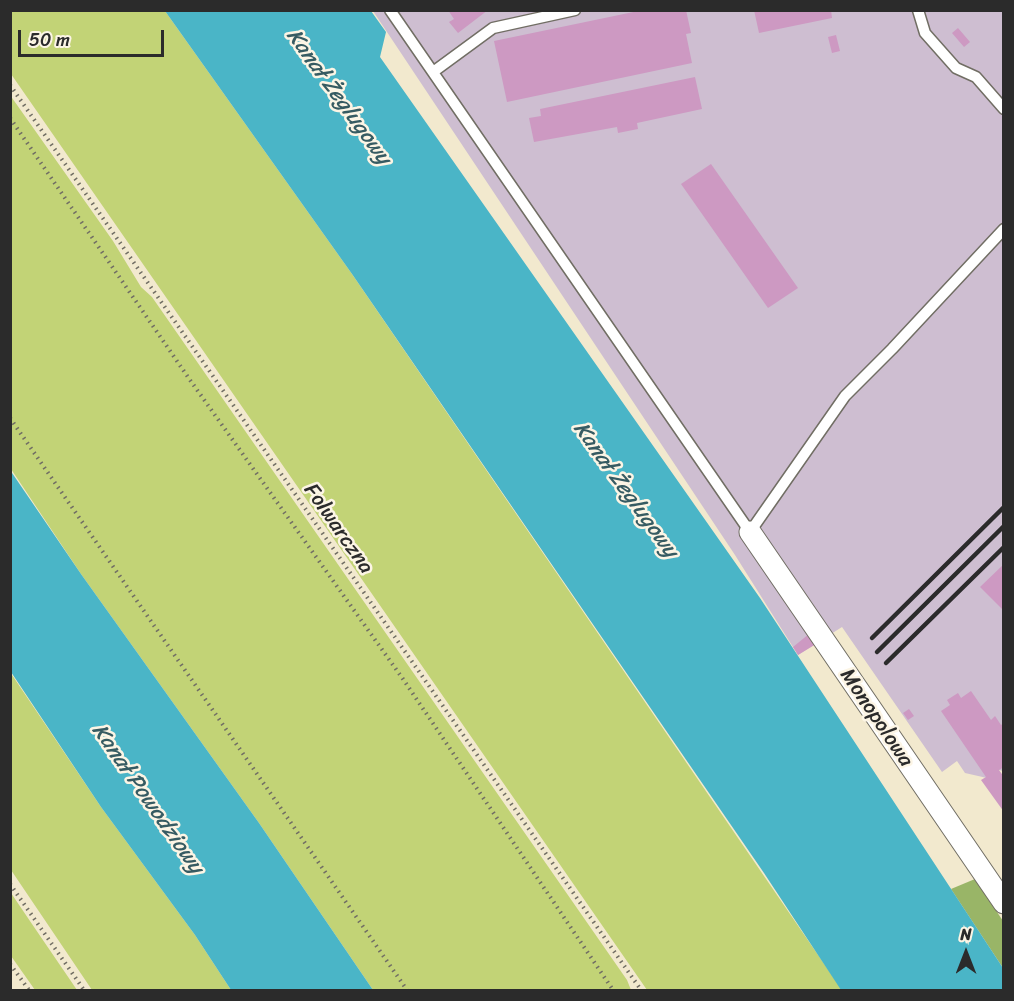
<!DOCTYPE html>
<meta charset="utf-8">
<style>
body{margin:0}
#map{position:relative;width:1014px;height:1001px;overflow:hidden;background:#f2e9ce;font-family:Sriracha,sans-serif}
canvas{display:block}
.frame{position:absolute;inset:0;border:12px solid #2b2b2b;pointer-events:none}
.north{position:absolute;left:936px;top:923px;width:60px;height:60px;-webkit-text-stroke:4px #fcf5e5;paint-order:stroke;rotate:0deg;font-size:16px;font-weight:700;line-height:24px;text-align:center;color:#2b2b2b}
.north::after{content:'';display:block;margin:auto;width:21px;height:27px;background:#2b2b2b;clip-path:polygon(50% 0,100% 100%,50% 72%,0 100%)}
.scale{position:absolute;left:18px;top:30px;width:146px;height:27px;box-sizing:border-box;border:3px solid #2b2b2b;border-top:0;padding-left:8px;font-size:18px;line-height:21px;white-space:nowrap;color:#2b2b2b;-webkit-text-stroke:4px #fcf5e5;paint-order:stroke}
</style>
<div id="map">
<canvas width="1014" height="1001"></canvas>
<div class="frame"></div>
<div class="north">N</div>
<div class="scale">50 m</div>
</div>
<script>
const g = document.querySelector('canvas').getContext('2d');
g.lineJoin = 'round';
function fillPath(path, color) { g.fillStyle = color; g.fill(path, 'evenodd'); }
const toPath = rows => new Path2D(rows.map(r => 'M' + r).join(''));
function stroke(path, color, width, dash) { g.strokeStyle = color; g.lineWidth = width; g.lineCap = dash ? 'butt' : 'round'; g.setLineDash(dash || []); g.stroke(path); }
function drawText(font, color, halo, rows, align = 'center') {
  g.font = font + ' Sriracha,sans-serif'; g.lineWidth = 5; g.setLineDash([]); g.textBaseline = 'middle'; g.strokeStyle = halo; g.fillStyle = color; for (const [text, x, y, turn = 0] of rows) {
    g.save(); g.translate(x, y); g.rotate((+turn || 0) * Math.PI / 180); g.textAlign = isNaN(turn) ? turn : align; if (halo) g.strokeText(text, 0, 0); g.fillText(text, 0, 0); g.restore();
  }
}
const industrial = toPath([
 [373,11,1003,11,1003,771,999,770,987,778,965,773,957,761,942,772,842,627,798,655,735,555]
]);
const green = toPath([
 [10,11,165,11,352,274,842,990,647,990,11,74],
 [10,95,113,241,141,287,152,297,627,980,631,990,373,990,259,823,81,574,11,469],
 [10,672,101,807,195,935,231,990,92,990,11,870],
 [11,893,32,924,77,990,35,990,11,956]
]);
const forest = toPath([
 [975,879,1003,921,1003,968,951,889]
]);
const water = toPath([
 [165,11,371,11,386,32,380,57,760,598,1003,968,1003,990,841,990,764,873,352,274],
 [10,470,81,574,259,823,373,990,231,990,195,935,101,807,11,672]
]);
const building = toPath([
 [448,10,488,10,458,33,449,22,454,19],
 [643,10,686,10,691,33,686,34,692,63,507,102,494,41],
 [754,10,831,10,832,18,759,33],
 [958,28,970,42,964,47,952,33],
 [836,35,840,51,832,53,828,37],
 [695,77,702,109,637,123,638,129,618,133,617,127,534,142,529,118,541,116,540,109],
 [711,164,798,288,768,308,681,184],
 [1004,564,1004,611,980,587],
 [809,634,816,644,798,655,793,647],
 [971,691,991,720,995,716,1001,725,1004,723,1004,767,999,770,1004,777,1004,812,981,780,986,777,941,711,950,705,947,700,958,693,961,698],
 [909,709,914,716,908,720,903,713]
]);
const path = toPath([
 [10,85,641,990],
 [10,118,190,380,403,679,613,990],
 [10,418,407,990],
 [10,884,84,990],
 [10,964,29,990]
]);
const service = toPath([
 [390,10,750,532,845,396,892,349,1004,229],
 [918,10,925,33,956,68,976,77,1004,109],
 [433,72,493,28,575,10]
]);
const minor = toPath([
 [750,532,1004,903]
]);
const rail = toPath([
 [872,638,1004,507],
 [877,652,1004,526],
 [886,663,1004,547]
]);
const streetNames = [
 ["Folwarczna",338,529,55],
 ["Monopolowa",876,718,56]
];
const waterNames = [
 ["Kanał Żeglugowy",338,97,54],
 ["Kanał Żeglugowy",625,490,54],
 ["Kanał Powodziowy",147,799,55]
];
fillPath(industrial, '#cebed1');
fillPath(green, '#c2d376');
fillPath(forest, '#99b567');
fillPath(water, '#4ab5c7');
fillPath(building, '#cd99c2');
stroke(service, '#716e64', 13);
stroke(minor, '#716e64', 23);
stroke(path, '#716e64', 4, [1.5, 4.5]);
stroke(service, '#fff', 10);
stroke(minor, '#fff', 21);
stroke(rail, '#2b2b2b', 4.5);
drawText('21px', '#2b2b2b', '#fcf5e5', streetNames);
drawText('italic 22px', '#365b62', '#fcf5e5', waterNames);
</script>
